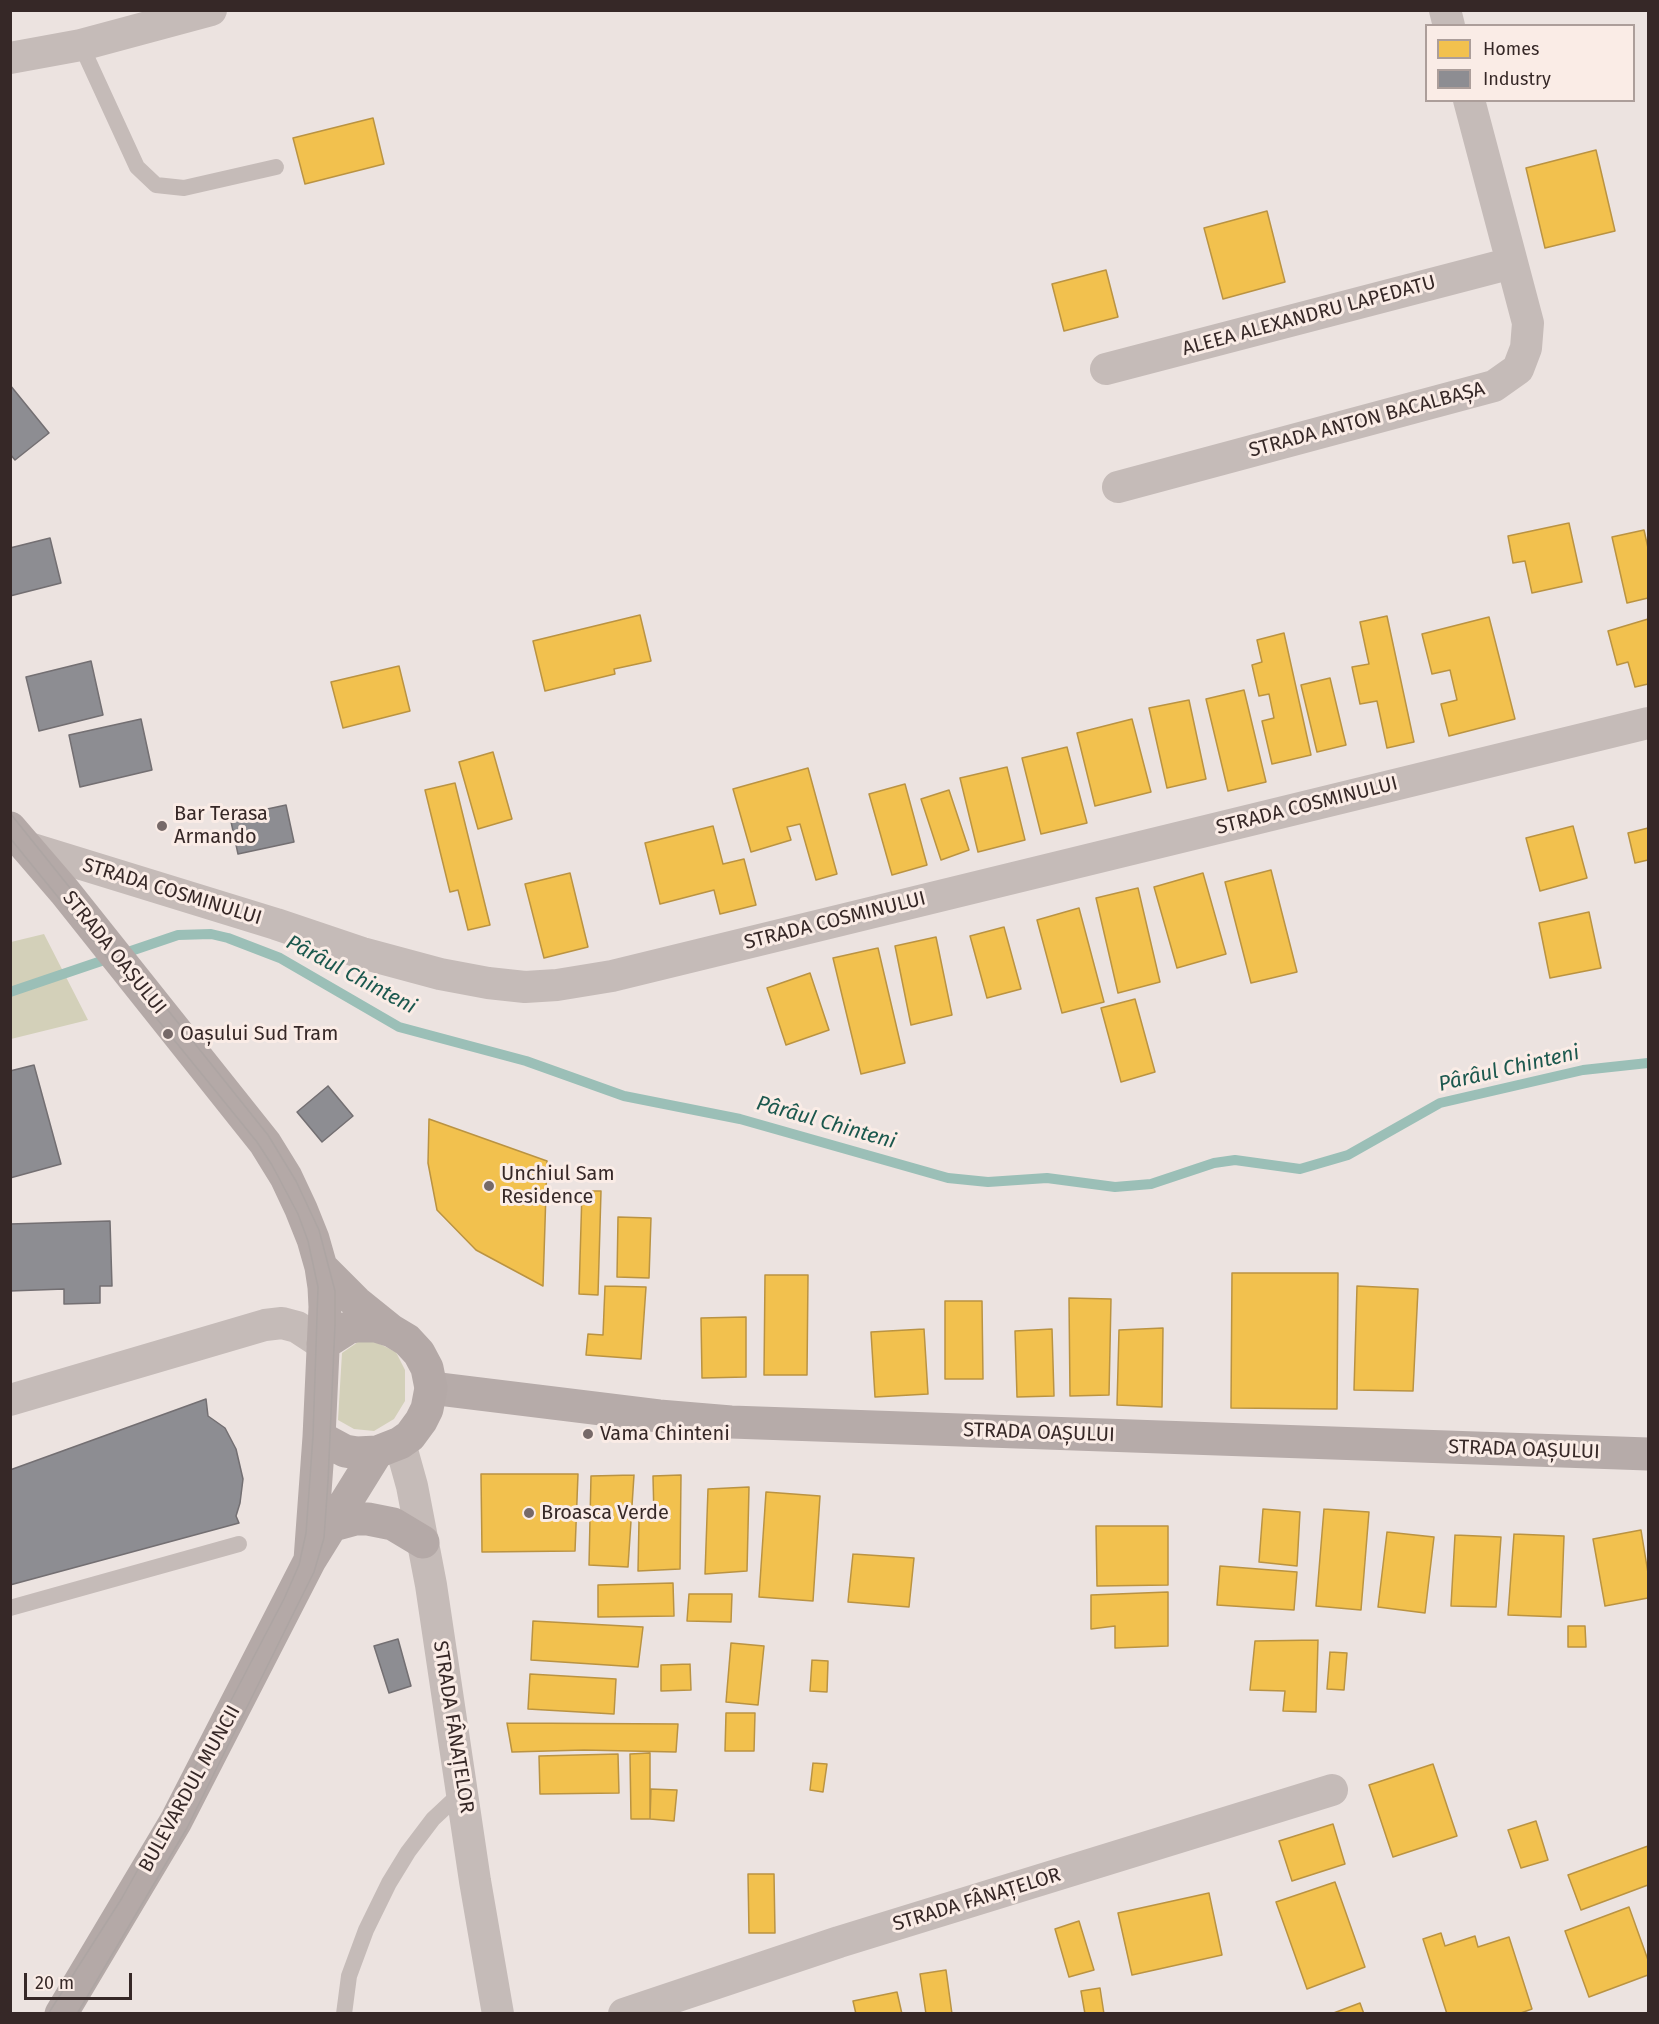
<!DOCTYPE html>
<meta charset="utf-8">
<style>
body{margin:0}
#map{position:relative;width:1659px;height:2024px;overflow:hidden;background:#ece3e0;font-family:"Fira Sans",sans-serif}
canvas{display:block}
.frame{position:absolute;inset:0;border:12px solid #362827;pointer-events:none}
.legend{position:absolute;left:1425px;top:24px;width:210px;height:78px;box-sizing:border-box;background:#faece6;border:2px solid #ac9e9a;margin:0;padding:8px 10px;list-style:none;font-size:18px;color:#362827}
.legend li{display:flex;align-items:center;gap:12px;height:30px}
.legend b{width:30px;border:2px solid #ac9e9a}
.scale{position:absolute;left:24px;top:1973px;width:108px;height:27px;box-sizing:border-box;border:3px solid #362827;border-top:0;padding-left:8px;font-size:18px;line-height:21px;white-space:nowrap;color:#362827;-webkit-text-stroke:4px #faece6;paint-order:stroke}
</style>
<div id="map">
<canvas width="1659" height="2024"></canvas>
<div class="frame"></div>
<ul class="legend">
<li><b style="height:16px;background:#f2c14e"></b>Homes</li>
<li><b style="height:16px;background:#8d8d92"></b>Industry</li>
</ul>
<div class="scale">20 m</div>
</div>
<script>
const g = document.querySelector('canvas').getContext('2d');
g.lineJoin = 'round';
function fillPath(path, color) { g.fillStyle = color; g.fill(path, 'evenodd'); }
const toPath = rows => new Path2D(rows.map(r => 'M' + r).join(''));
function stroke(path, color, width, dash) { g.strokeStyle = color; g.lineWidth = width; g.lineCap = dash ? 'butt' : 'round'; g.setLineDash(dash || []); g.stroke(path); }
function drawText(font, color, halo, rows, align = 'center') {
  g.font = font + ' "Fira Sans",sans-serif'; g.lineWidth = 6; g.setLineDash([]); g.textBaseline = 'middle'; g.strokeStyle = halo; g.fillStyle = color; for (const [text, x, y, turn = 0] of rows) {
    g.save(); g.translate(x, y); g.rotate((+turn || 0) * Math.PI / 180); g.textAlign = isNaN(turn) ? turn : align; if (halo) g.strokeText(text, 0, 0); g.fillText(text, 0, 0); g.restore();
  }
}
const green = toPath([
 [44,934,88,1020,11,1039,11,942],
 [358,1342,376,1342,396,1352,405,1370,405,1401,394,1419,374,1431,354,1429,338,1420,342,1353]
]);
const homes = toPath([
 [373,118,384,164,305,184,293,138,373,118],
 [1596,150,1615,231,1545,248,1526,168,1596,150],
 [1267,211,1285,282,1223,299,1204,228,1267,211],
 [1106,270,1118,317,1064,331,1052,284,1106,270],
 [1569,523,1582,582,1532,593,1525,561,1513,563,1508,536,1569,523],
 [1644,530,1648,548,1648,598,1627,603,1612,537,1644,530],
 [640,615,651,661,614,669,615,674,545,691,533,641,640,615],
 [1387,616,1414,742,1387,748,1377,701,1360,704,1352,667,1369,664,1360,622,1387,616],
 [1489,617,1515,719,1449,736,1441,704,1457,700,1450,670,1432,674,1422,634,1489,617],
 [1648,619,1648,684,1635,687,1628,662,1617,665,1608,631,1648,619],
 [1284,633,1311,755,1272,764,1262,721,1274,718,1269,694,1259,696,1252,665,1262,662,1257,640,1284,633],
 [399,666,410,711,343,728,331,682,399,666],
 [1330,678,1346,745,1317,752,1301,685,1330,678],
 [1244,690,1266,782,1228,791,1206,699,1244,690],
 [1189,700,1206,779,1167,788,1149,708,1189,700],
 [1132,719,1151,792,1095,806,1077,733,1132,719],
 [1067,747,1087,823,1041,834,1022,758,1067,747],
 [493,752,512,819,478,829,459,762,493,752],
 [1007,767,1025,840,978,852,960,778,1007,767],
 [808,768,837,874,816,880,800,824,787,827,791,840,751,852,733,789,808,768],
 [455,783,490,925,468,930,458,890,450,892,425,790,455,783],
 [905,784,927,865,892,875,869,794,905,784],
 [949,790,969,850,941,860,921,799,949,790],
 [713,826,723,864,744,859,756,905,720,914,714,890,660,904,645,843,713,826],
 [1573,826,1587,878,1540,891,1526,838,1573,826],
 [1648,828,1648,860,1635,863,1628,833,1648,828],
 [1271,870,1297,972,1251,983,1225,882,1271,870],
 [570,873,588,947,544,958,525,884,570,873],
 [1203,873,1226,954,1177,968,1154,887,1203,873],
 [1138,888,1160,982,1118,993,1096,898,1138,888],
 [1079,908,1104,1002,1062,1013,1037,920,1079,908],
 [1589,912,1601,968,1550,978,1539,923,1589,912],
 [1004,927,1021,989,987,998,970,936,1004,927],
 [936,937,952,1015,911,1025,895,946,936,937],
 [878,948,905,1063,861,1074,833,958,878,948],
 [810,973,829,1030,786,1045,767,988,810,973],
 [1135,999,1155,1072,1121,1082,1101,1008,1135,999],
 [429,1119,547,1161,543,1286,476,1250,437,1210,428,1163,429,1119],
 [582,1191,601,1191,598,1295,579,1294,582,1191],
 [618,1217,651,1218,649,1278,617,1277,618,1217],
 [1232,1273,1338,1273,1337,1409,1231,1408,1232,1273],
 [765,1275,808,1275,807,1375,764,1375,765,1275],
 [605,1286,646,1287,641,1359,586,1355,588,1334,603,1335,605,1286],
 [1357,1286,1418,1289,1413,1391,1354,1390,1357,1286],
 [1069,1298,1111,1299,1109,1395,1070,1396,1069,1298],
 [945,1301,982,1301,983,1379,945,1379,945,1301],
 [746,1317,746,1377,702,1378,701,1318,746,1317],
 [1163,1328,1162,1407,1117,1405,1119,1330,1163,1328],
 [924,1329,928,1394,875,1397,871,1332,924,1329],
 [1052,1329,1054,1396,1017,1397,1015,1331,1052,1329],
 [481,1474,578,1474,575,1551,482,1552,481,1474],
 [634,1475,628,1567,589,1565,591,1476,634,1475],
 [681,1475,680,1569,638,1571,639,1520,654,1518,653,1476,681,1475],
 [749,1487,747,1571,705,1574,708,1489,749,1487],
 [766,1492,820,1496,813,1601,759,1597,766,1492],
 [1263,1509,1300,1512,1297,1566,1259,1562,1263,1509],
 [1324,1509,1369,1512,1361,1610,1316,1606,1324,1509],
 [1096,1526,1168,1526,1168,1585,1097,1586,1096,1526],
 [1641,1530,1648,1573,1648,1598,1605,1606,1593,1539,1641,1530],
 [1387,1532,1434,1537,1425,1613,1378,1607,1387,1532],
 [1514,1534,1564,1536,1561,1617,1508,1615,1514,1534],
 [1455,1535,1501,1537,1496,1607,1451,1606,1455,1535],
 [853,1554,914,1558,909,1607,848,1602,853,1554],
 [1220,1566,1297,1572,1294,1610,1217,1605,1220,1566],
 [673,1583,674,1616,598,1617,598,1585,673,1583],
 [1168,1592,1168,1646,1115,1648,1115,1626,1091,1629,1091,1595,1168,1592],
 [689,1594,732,1594,731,1622,687,1621,689,1594],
 [533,1621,643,1627,638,1667,531,1660,533,1621],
 [1568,1626,1585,1626,1586,1647,1568,1647,1568,1626],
 [1318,1640,1316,1712,1283,1711,1285,1691,1250,1690,1255,1641,1318,1640],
 [731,1643,764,1646,758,1705,726,1702,731,1643],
 [1330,1652,1347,1653,1344,1690,1327,1689,1330,1652],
 [812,1660,828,1661,827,1692,810,1691,812,1660],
 [690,1664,691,1690,661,1691,661,1665,690,1664],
 [530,1674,616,1679,614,1714,528,1709,530,1674],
 [726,1713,755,1713,754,1751,725,1751,726,1713],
 [507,1723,678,1724,676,1752,584,1750,512,1752,507,1723],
 [650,1753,650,1819,631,1819,630,1754,650,1753],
 [618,1754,619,1793,540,1794,539,1756,618,1754],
 [813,1763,827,1764,823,1792,810,1790,813,1763],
 [1433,1764,1457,1836,1393,1857,1369,1785,1433,1764],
 [651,1789,677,1790,674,1821,650,1819,651,1789],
 [1536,1821,1548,1860,1521,1868,1508,1830,1536,1821],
 [1333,1824,1345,1864,1292,1881,1279,1841,1333,1824],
 [1648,1846,1648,1885,1581,1910,1568,1875,1648,1846],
 [748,1874,774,1874,775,1933,749,1933,748,1874],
 [1335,1882,1365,1967,1307,1989,1276,1902,1335,1882],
 [1209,1893,1222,1955,1132,1975,1118,1913,1209,1893],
 [1629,1907,1648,1960,1648,1975,1589,1997,1565,1931,1629,1907],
 [1079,1921,1094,1970,1069,1977,1055,1929,1079,1921],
 [1441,1933,1445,1946,1475,1936,1478,1947,1509,1937,1532,2009,1518,2014,1447,2014,1423,1939,1441,1933],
 [946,1970,952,2014,926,2014,920,1974,946,1970],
 [1100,1988,1104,2014,1085,2014,1081,1991,1100,1988],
 [897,1992,902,2014,856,2014,853,2001,897,1992],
 [1360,2003,1364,2014,1331,2014,1360,2003]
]);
const industry = toPath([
 [10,385,49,433,15,460,10,454,10,385],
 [50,538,61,583,10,596,10,548,50,538],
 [91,661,103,715,39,731,26,677,91,661],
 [141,719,152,770,80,787,69,735,141,719],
 [286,805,294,842,238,854,230,817,286,805],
 [34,1065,61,1164,10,1178,10,1071,34,1065],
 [328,1086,353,1116,322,1142,297,1112,328,1086],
 [110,1221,112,1286,100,1286,100,1303,64,1304,64,1289,10,1291,10,1224,110,1221],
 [206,1399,208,1416,225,1428,236,1449,243,1479,240,1503,236,1516,239,1523,10,1585,10,1470,206,1399],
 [398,1639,411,1686,389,1693,374,1646,398,1639]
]);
const stream = toPath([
 [10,992,178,935,211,934,228,938,280,958,399,1027,526,1061,624,1096,740,1119,948,1178,988,1182,1047,1178,1115,1187,1151,1184,1214,1163,1235,1160,1300,1169,1348,1155,1440,1103,1583,1070,1648,1063]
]);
const service = toPath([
 [81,45,137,167,156,185,184,188,276,167],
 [10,1608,239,1544],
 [344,2014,349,1976,366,1930,389,1883,408,1852,433,1819,463,1791]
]);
const minor = toPath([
 [1445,10,1449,26],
 [10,58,81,45,211,10],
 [1106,369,1512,263],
 [1118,487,1494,386,1518,369,1526,348,1528,323,1469,100],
 [26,847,276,924,362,953,440,974,488,983,525,987,557,985,612,976,1648,723],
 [10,1400,265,1325,282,1323,297,1327,323,1344],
 [400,1443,412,1486,431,1585,475,1881,498,2014],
 [624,2014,839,1942,1332,1790]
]);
const secondary = toPath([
 [431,1388,659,1416,731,1422,1648,1454]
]);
const primary = toPath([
 [10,828,65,892,265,1143,286,1177,301,1209,313,1239,321,1267,324,1287,325,1307,319,1437,310,1560],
 [321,1267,356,1302,392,1331],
 [319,1437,345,1451,357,1453,377,1452,400,1443,410,1436,421,1421,427,1409,431,1388,427,1368,419,1353,407,1340,392,1331,376,1326,357,1326,348,1328,323,1344],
 [333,1525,355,1519,368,1519,393,1524,423,1542],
 [61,2014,176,1821,310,1560,377,1452]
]);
const tram = toPath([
 [10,813,268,1135,296,1181,319,1230,335,1291,335,1325,328,1481,324,1538,314,1572,187,1828,77,2014],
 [10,838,257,1142,272,1165,298,1214,308,1241,318,1287,313,1436,306,1533,299,1565,284,1599,214,1733,122,1898,48,2014]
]);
const markers = [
 [162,826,6,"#766968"],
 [168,1034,6,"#766968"],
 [489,1186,6,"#766968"],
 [588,1434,6,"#766968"],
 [529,1513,6,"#766968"]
];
const streetNames = [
 ["ALEEA ALEXANDRU LAPEDATU",1309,316,-15],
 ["STRADA ANTON BACALBAȘA",1367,420,-15],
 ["STRADA COSMINULUI",1307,806,-14],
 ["STRADA COSMINULUI",172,892,17],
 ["STRADA COSMINULUI",835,921,-14],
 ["STRADA OAȘULUI",114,953,51],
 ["STRADA OAȘULUI",1039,1433,2],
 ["STRADA OAȘULUI",1524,1450,2],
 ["STRADA FÂNAȚELOR",453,1727,81],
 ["BULEVARDUL MUNCII",190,1789,-61],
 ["STRADA FÂNAȚELOR",977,1900,-17]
];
const poiNames = [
 ["Bar Terasa",174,814],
 ["Armando",174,837],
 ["Oașului Sud Tram",180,1034],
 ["Unchiul Sam",501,1174],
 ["Residence",501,1197],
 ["Vama Chinteni",600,1434],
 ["Broasca Verde",541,1513]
];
const waterNames = [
 ["Pârâul Chinteni",351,975,28],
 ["Pârâul Chinteni",1509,1069,-13],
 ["Pârâul Chinteni",826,1123,16]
];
fillPath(green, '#d3d0b9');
fillPath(homes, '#f2c14e');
stroke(homes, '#ba9342', 1.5);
fillPath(industry, '#8d8d92');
stroke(industry, '#736f72', 1.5);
stroke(stream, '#9bbfb7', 10);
stroke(service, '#c5bbb8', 16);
stroke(minor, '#c5bbb8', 32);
stroke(secondary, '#b6aba9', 33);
stroke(primary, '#b4a9a7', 33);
stroke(tram, '#ada5a3', 1.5);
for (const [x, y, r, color] of markers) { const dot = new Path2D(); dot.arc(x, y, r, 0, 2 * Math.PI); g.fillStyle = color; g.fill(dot); stroke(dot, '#faece6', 2); }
drawText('20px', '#362827', '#faece6', streetNames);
drawText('20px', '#362827', '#faece6', poiNames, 'left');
drawText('italic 21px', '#1b584e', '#faece6', waterNames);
</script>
